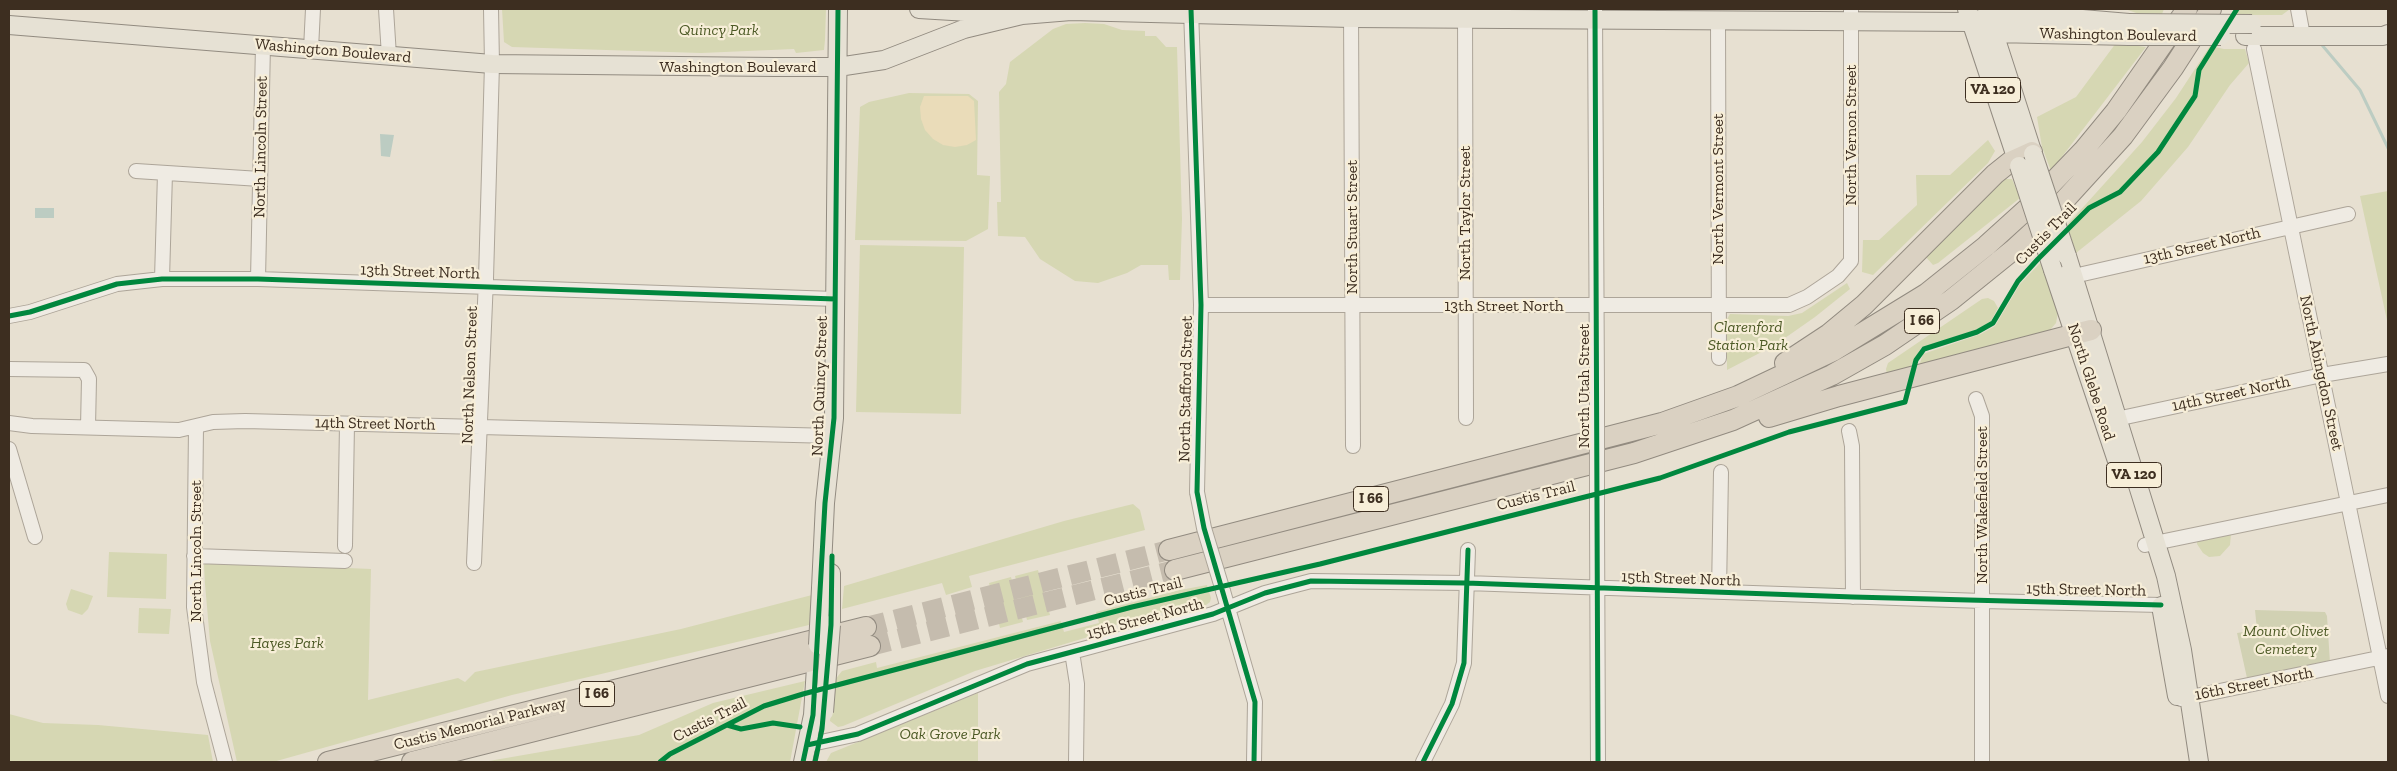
<!DOCTYPE html>
<style>
body{margin:0}
#map{position:relative;width:2397px;height:771px;overflow:hidden;background:#e7e0d1;font-family:"Zilla Slab",serif}
canvas{display:block}
.frame{position:absolute;inset:0;border:10px solid #3d2e20;pointer-events:none}
</style>
<div id="map">
<canvas width="2397" height="771"></canvas>
<div class="frame"></div>
</div>
<script>
const g = document.querySelector('canvas').getContext('2d');
g.lineJoin = 'round';
function fillPath(path, color) { g.fillStyle = color; g.fill(path, 'evenodd'); }
const toPath = rows => new Path2D(rows.map(r => 'M' + r).join(''));
function stroke(path, color, width, dash) { g.strokeStyle = color; g.lineWidth = width; g.lineCap = dash ? 'butt' : 'round'; g.setLineDash(dash || []); g.stroke(path); }
function drawText(font, color, halo, rows, align = 'center') {
  g.font = font + ' "Zilla Slab",serif'; g.lineWidth = 4.5; g.setLineDash([]); g.textBaseline = 'middle'; g.strokeStyle = halo; g.fillStyle = color; for (const [text, x, y, turn = 0] of rows) {
    g.save(); g.translate(x, y); g.rotate((+turn || 0) * Math.PI / 180); g.textAlign = isNaN(turn) ? turn : align; if (halo) g.strokeText(text, 0, 0); g.fillText(text, 0, 0); g.restore();
  }
}
const green = toPath([
 [502,9,826,9,825,40,824,50,796,53,794,49,701,53,512,47,504,42],
 [2125,9,2164,9,2162,14,2150,16,2139,14],
 [2234,9,2290,9,2282,15,2230,15],
 [1085,23,1104,24,1122,30,1145,31,1145,36,1156,36,1166,47,1177,47,1182,219,1180,280,1169,280,1168,265,1141,265,1127,273,1098,283,1075,281,1040,259,1025,237,998,236,997,202,1001,202,999,92,1006,84,1010,62,1053,29,1066,24],
 [2116,43,2146,47,2051,171,2042,147,2037,117,2076,97],
 [2210,46,2224,49,2245,49,2249,63,2230,85,2188,147,2141,201,2076,253,2067,225,2142,142,2176,98],
 [909,93,969,94,978,101,977,175,990,176,988,229,966,241,855,240,860,107,869,102],
 [1988,140,1995,151,1988,163,1873,275,1862,272,1863,240,1879,240,1917,205,1916,175,1950,175],
 [2005,179,2012,179,2020,198,1938,263,1933,265,1925,256],
 [2388,191,2388,325,2360,196],
 [860,245,964,247,961,414,856,412],
 [2042,261,2058,313,2056,323,2050,330,2023,339,1919,366,1923,354,1981,334,1995,326,2020,284],
 [1847,283,1850,289,1815,317,1775,345,1727,370,1727,319,1730,314,1788,316,1802,313],
 [1988,298,1994,301,1998,308,1991,321,1978,329,1921,348,1909,369,1887,375,1886,369,1888,363,1982,299],
 [1133,504,1140,510,1145,530,969,576,972,587,946,595,942,583,842,609,844,586,1064,521],
 [2231,534,2230,545,2220,556,2209,557,2203,553,2197,544,2197,541],
 [109,552,167,554,166,599,107,597],
 [207,562,371,569,368,700,458,678,465,682,475,672,681,629,812,595,809,625,512,695,273,762,237,762,210,641,205,584,204,565],
 [1038,570,1050,615,1027,620,1015,576],
 [1011,577,1023,622,1000,628,989,583],
 [1207,585,1211,598,1210,602,1206,605,1185,606,1115,625,1108,631,975,671,843,726,838,727,830,721,834,681,842,671,876,662,877,668,1061,621,1064,632,1099,623,1096,612,1180,590],
 [71,589,93,596,88,609,82,615,68,610,66,604],
 [139,608,171,609,169,634,138,633],
 [805,681,790,762,483,762,639,735,713,703],
 [978,693,978,762,826,762,831,753],
 [9,714,43,723,98,725,208,735,213,762,9,762]
]);
const sand = toPath([
 [924,96,968,96,974,101,976,140,967,145,955,147,943,145,933,139,925,130,921,119,920,107]
]);
const cemetery = toPath([
 [2255,610,2325,612,2327,616,2330,663,2247,678,2237,633,2257,630]
]);
const water = toPath([
 [380,134,394,135,390,157,381,156],
 [35,208,54,208,54,218,35,218]
]);
const stream = toPath([
 [2322,45,2360,90,2388,148]
]);
const highwayTunnel = toPath([
 [866,627,1169,550],
 [870,646,1175,570]
]);
const minor = toPath([
 [386,9,389,56],
 [1191,9,1201,305,1197,492],
 [1351,9,1353,446],
 [1465,9,1466,418],
 [1595,9,1597,392],
 [2298,9,2303,36],
 [1718,20,1719,358],
 [311,49,313,9],
 [2254,49,2388,696],
 [136,171,260,179],
 [2065,278,2348,214],
 [162,279,165,173],
 [258,279,263,45],
 [1201,305,1789,305,1807,297,1838,276,1851,261,1851,9],
 [9,316,30,312,117,284,162,279,258,279,835,299],
 [9,369,84,370,89,379,88,427],
 [1976,399,1982,416,1982,762],
 [2107,421,2322,375,2388,364],
 [9,423,32,426,179,430,213,422,245,421,833,436],
 [196,427,194,607,204,682,225,762],
 [1849,431,1852,446,1853,597],
 [9,449,35,537],
 [1597,517,1598,762],
 [2145,545,2388,495],
 [345,546,347,424],
 [194,556,345,561],
 [474,563,486,279,492,64,491,9],
 [1223,591,1255,702,1254,762],
 [1719,592,1721,472],
 [1072,652,1077,684,1076,762],
 [2181,699,2388,656],
 [807,745,858,734,1027,664,1213,614,1265,593,1311,581,1466,583,1982,601,2161,605,2171,602],
 [1423,762,1452,704,1464,663,1468,550]
]);
const major = toPath([
 [919,9,1002,14],
 [1967,9,2019,166],
 [1970,22,1994,33,2129,36],
 [1991,24,2033,154],
 [9,25,492,64,774,67,838,67,884,60,964,29,1022,15,1071,11,1351,18,1970,22,1990,16,2047,16,2129,23],
 [2245,36,2383,36,2388,34],
 [2067,256,2166,576,2182,650,2199,762],
 [2053,270,2117,461],
 [821,588,825,503,834,418,838,9],
 [2161,606,2177,696],
 [831,625,831,573],
 [803,762,813,715,816,667]
]);
const highway = toPath([
 [1785,363,1829,334,1864,305,1995,174,2010,162,2032,152],
 [1769,417,1839,396,2091,330],
 [1169,550,1662,423,1738,396,1833,351,1926,294,1986,246,2028,208,2083,151,2116,111,2187,9],
 [1175,570,1634,453,1733,420,1832,375,1885,345,1951,300,2013,250,2050,216,2123,136,2173,68,2211,9],
 [328,762,866,627],
 [412,762,870,646]
]);
const minorBridge = toPath([
 [1597,392,1597,517],
 [1197,492,1204,528,1223,591]
]);
const majorBridge = toPath([
 [2129,23,2252,24],
 [2129,36,2221,36],
 [2033,154,2067,256],
 [2019,166,2053,270],
 [818,645,821,588],
 [824,712,831,625]
]);
const cycleway = toPath([
 [1191,9,1201,305,1197,492,1204,528,1255,702,1254,762],
 [1595,9,1598,762],
 [9,316,30,312,117,284,162,279,258,279,835,299],
 [727,725,741,729,773,723,800,727],
 [807,745,858,734,1027,664,1213,614,1265,593,1311,581,1466,583,1853,597,2161,605],
 [660,762,670,754,764,706,803,694,1132,607,1320,564,1660,478,1789,432,1905,402,1916,360,1924,349,1977,332,1993,323,2018,281,2038,259,2089,208,2120,192,2158,152,2195,96,2199,70,2237,9],
 [803,762,813,715,825,503,834,418,838,9],
 [815,762,822,729,831,625,832,556],
 [1423,762,1452,704,1464,663,1468,550]
]);
const shields = [
 [1993,90,55],
 [1922,321,35],
 [2134,475,55],
 [1371,499,35],
 [597,694,35]
];
const shieldNames = [
 ["VA 120",1993,90],
 ["I 66",1922,321],
 ["VA 120",2134,475],
 ["I 66",1371,499],
 ["I 66",597,694]
];
const parkNames = [
 ["Quincy Park",719,30],
 ["Clarenford",1748,327],
 ["Station Park",1748,345],
 ["Mount Olivet",2286,631],
 ["Cemetery",2286,649],
 ["Hayes Park",287,643],
 ["Oak Grove Park",950,734]
];
const streetNames = [
 ["Washington Boulevard",2118,35,1],
 ["Washington Boulevard",333,51,5],
 ["Washington Boulevard",738,67],
 ["North Vernon Street",1851,135,-90],
 ["North Lincoln Street",261,147,-89],
 ["North Vermont Street",1718,189,-90],
 ["North Taylor Street",1465,213,-90],
 ["North Stuart Street",1352,227,-90],
 ["Custis Trail",2046,234,-46],
 ["13th Street North",2202,246,-13],
 ["13th Street North",420,272,2],
 ["13th Street North",1504,306],
 ["North Abingdon Street",2321,373,78],
 ["North Nelson Street",470,375,-88],
 ["North Glebe Road",2091,382,72],
 ["North Quincy Street",820,386,-88],
 ["North Utah Street",1584,386,-90],
 ["North Stafford Street",1186,389,-89],
 ["14th Street North",2231,394,-12],
 ["14th Street North",375,424,1],
 ["Custis Trail",1536,496,-14],
 ["North Wakefield Street",1982,505,-90],
 ["North Lincoln Street",196,551,-90],
 ["15th Street North",1681,579,2],
 ["15th Street North",2086,590,1],
 ["Custis Trail",1143,592,-14],
 ["15th Street North",1145,619,-15],
 ["16th Street North",2254,684,-11],
 ["Custis Trail",710,720,-27],
 ["Custis Memorial Parkway",480,724,-14]
];
fillPath(green, '#d6d7b3');
fillPath(sand, '#eadcb9');
fillPath(cemetery, '#d1d1b3');
fillPath(water, '#bcccc2');
stroke(stream, '#bcccc2', 3);
stroke(highwayTunnel, '#c5bcae', 20, [20, 10]);
stroke(minor, '#ada599', 16);
stroke(major, '#928b80', 20);
stroke(highway, '#928b80', 22);
stroke(minor, '#efebe3', 14);
stroke(major, '#e6e1d4', 18);
stroke(highway, '#dad1c2', 20);
stroke(minorBridge, '#ada599', 16, []);
stroke(majorBridge, '#928b80', 20, []);
stroke(minorBridge, '#efebe3', 14);
stroke(majorBridge, '#e6e1d4', 18);
stroke(cycleway, '#00873e', 5);
for (const [x, y, w] of shields) { const box = new Path2D(); box.roundRect(x - w / 2, y - 12.5, w, 25, 4); g.fillStyle = '#f7eed8'; g.fill(box); stroke(box, '#3d2e20', 1); }
drawText('bold 15px', '#3d2e20', null, shieldNames);
drawText('italic 16px', '#4d5a26', '#f7eed8', parkNames);
drawText('16px', '#3d2e20', '#f7eed8', streetNames);
</script>
